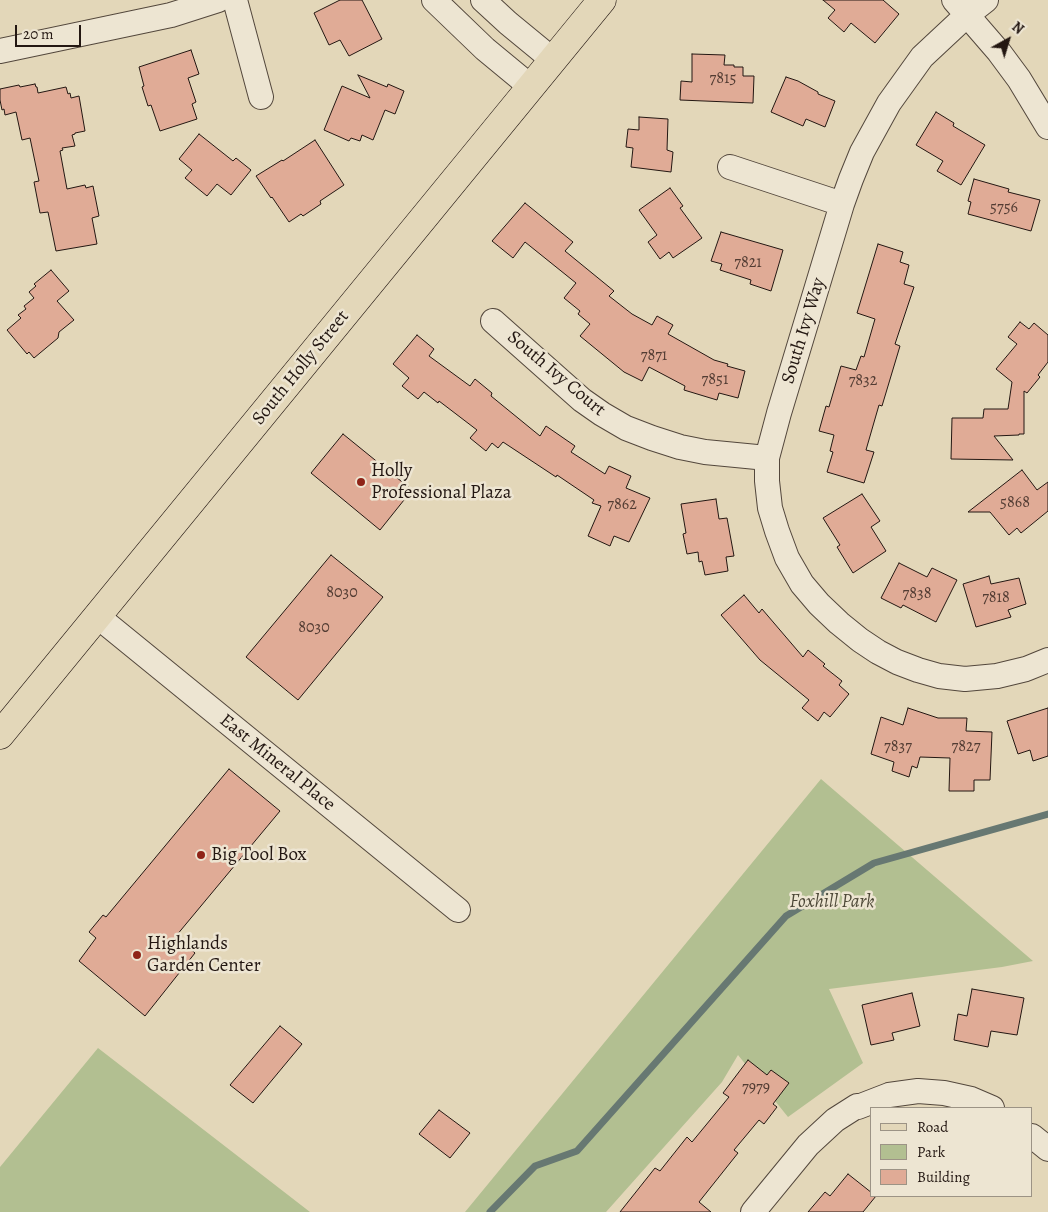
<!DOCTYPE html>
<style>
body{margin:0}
#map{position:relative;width:1048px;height:1212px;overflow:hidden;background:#e3d7b9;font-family:Alegreya,serif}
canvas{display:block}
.legend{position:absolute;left:870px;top:1107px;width:162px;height:90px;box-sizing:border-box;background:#ede5d2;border:1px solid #9c9385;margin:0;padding:6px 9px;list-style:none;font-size:15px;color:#231712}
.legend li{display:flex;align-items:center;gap:10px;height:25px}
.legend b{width:25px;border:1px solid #9c9385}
.north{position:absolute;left:983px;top:15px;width:50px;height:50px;-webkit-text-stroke:4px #ede5d2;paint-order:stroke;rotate:39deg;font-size:14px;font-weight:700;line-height:20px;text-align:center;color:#231712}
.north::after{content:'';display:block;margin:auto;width:18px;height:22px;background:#231712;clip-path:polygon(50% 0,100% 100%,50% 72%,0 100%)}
.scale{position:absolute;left:15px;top:25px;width:66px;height:22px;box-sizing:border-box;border:2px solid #231712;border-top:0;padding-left:6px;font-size:15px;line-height:18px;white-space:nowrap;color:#231712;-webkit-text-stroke:4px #ede5d2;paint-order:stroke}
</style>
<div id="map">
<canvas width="1048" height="1212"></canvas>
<ul class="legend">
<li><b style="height:6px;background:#e3d7b9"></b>Road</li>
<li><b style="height:14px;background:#b2bf91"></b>Park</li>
<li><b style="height:14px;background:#e0ab96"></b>Building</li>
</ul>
<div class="north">N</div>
<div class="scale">20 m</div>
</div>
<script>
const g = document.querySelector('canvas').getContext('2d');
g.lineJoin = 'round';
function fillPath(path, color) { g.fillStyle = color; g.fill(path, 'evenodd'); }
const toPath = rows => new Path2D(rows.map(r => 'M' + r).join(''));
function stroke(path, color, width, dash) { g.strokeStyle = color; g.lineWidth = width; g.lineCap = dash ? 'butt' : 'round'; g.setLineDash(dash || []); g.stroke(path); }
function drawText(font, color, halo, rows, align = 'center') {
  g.font = font + ' Alegreya,serif'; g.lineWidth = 5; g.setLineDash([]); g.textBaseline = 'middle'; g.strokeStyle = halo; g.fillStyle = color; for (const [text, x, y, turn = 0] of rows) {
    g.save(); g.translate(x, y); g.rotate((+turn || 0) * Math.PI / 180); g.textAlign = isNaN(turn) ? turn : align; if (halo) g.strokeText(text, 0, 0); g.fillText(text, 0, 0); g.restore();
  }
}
const green = toPath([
 [821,779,1033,961,1002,967,829,989,863,1063,788,1117,738,1055,722,1082,606,1212,465,1212],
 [98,1048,310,1212,0,1212,0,1167]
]);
const stream = toPath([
 [490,1212,535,1166,577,1151,786,916,874,863,1048,814]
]);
const building = toPath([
 [340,0,362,0,382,39,349,56,340,40,329,45,314,13,340,0],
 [823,0,883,0,899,14,875,43,851,23,844,32,828,18,835,10,823,0],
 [191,50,199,74,188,78,196,102,192,104,197,119,160,131,151,105,148,106,142,87,144,86,139,67,191,50],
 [692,54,725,55,724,65,734,65,734,67,743,67,743,76,754,76,753,103,680,100,681,81,692,82,692,54],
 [358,75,387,87,388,84,404,91,395,114,385,110,373,140,362,135,360,141,351,138,349,141,324,130,342,86,370,98,358,75],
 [786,77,798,81,818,92,818,94,835,101,825,127,806,119,803,126,771,112,786,77],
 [35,84,36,87,37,87,38,93,66,87,68,94,70,93,71,98,79,96,85,131,75,133,75,134,72,135,75,146,62,148,63,150,60,151,67,189,85,185,86,188,93,186,99,216,92,218,97,244,56,251,48,212,40,213,34,182,39,181,30,138,22,140,16,112,5,115,4,109,2,110,0,100,0,89,19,85,20,87,35,84],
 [936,112,954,123,953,126,985,145,961,185,937,171,943,161,916,145,936,112],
 [639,117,668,119,667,150,673,152,671,172,631,167,633,148,626,147,628,129,639,130,639,117],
 [199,134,233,161,236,158,251,170,231,195,217,184,207,196,185,178,192,170,179,159,199,134],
 [315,140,344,185,320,201,321,204,303,216,301,214,289,222,272,197,271,198,256,176,282,160,283,161,315,140],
 [974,179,1009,189,1008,192,1040,200,1031,231,968,214,971,202,968,201,974,179],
 [670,188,683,206,680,208,702,238,673,258,669,252,660,259,648,242,657,235,639,210,670,188],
 [525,203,573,242,565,251,614,291,609,296,632,314,652,325,657,316,673,325,668,334,714,360,728,364,727,366,745,371,738,398,719,393,717,400,684,390,685,386,649,367,642,381,624,372,580,336,590,324,578,314,580,311,564,298,576,283,525,242,513,258,492,241,525,203],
 [721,232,783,250,771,291,750,284,751,280,720,270,722,264,711,261,721,232],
 [878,244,903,252,900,262,909,265,904,284,914,287,895,344,900,346,882,406,879,405,866,450,874,452,864,483,827,472,833,452,830,451,834,435,819,431,826,406,829,407,841,366,856,370,861,356,864,357,875,319,857,313,878,244],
 [51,270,69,291,57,301,74,320,59,332,58,338,34,358,29,352,27,354,7,330,21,318,18,315,26,309,24,306,34,298,29,292,36,286,34,284,51,270],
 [1020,322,1029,329,1034,323,1048,335,1048,362,1038,375,1040,377,1027,393,1024,391,1024,434,1019,434,1019,435,994,436,1013,460,951,459,952,418,983,418,984,409,1008,409,1012,382,996,369,1017,344,1008,337,1020,322],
 [417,335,434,349,429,356,470,386,475,379,492,393,491,396,540,436,546,426,575,446,571,452,605,474,609,466,631,476,626,488,650,498,629,542,614,536,610,546,588,536,601,506,592,503,594,500,557,475,556,477,503,442,498,448,492,443,486,451,470,438,477,430,439,401,438,403,424,392,418,399,402,386,409,378,393,364,417,335],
 [343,434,412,490,380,530,311,473,343,434],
 [1022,470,1037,490,1048,482,1048,511,1021,533,1017,528,1009,535,990,512,968,512,1022,470],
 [862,494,880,521,871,527,886,551,853,573,837,547,840,545,823,518,862,494],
 [716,499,719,519,727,518,734,556,726,557,728,571,705,575,702,561,699,562,698,552,687,554,683,534,686,533,681,504,716,499],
 [331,555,383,597,298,700,246,657,331,555],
 [899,563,927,577,932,568,957,580,936,622,903,605,901,608,881,598,899,563],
 [989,576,991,584,1019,578,1026,604,1008,610,1011,617,976,627,963,584,989,576],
 [744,595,759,613,762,609,803,657,808,650,825,664,823,666,842,681,839,685,849,694,830,717,824,712,818,721,802,708,809,700,760,660,721,615,744,595],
 [908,708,938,718,967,718,966,731,992,732,990,780,974,780,974,791,949,791,950,758,920,757,917,768,912,766,909,777,892,771,894,762,871,754,881,717,903,725,908,708],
 [1048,708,1048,756,1033,761,1030,750,1018,754,1007,721,1048,708],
 [229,769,280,811,176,936,195,953,145,1016,79,961,96,938,89,932,103,915,106,917,229,769],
 [972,989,1024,998,1017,1035,991,1031,988,1047,954,1040,958,1014,967,1016,972,989],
 [912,993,920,1026,892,1033,894,1040,871,1045,862,1005,912,993],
 [280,1026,302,1044,253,1103,230,1085,280,1026],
 [748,1060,767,1075,771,1070,789,1083,773,1104,777,1107,764,1124,759,1120,734,1150,738,1153,699,1202,711,1212,620,1212,655,1168,660,1171,687,1137,692,1142,729,1097,723,1093,748,1060],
 [439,1110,470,1133,450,1158,419,1134,439,1110],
 [848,1174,872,1193,872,1196,876,1196,863,1212,808,1212,825,1192,830,1196,848,1174]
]);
const minor = toPath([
 [235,0,261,97],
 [434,0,485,49,531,87],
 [483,0,508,23,553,60],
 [954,0,999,52,1019,79,1048,127],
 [986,0,967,15,922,57,889,103,862,152,851,179,842,204,779,413,767,458,767,481,770,508,777,531,787,558,802,584,819,604,839,623,860,640,878,652,897,662,918,670,939,676,965,679,997,676,1026,669,1048,660],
 [0,51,171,15,218,0],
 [730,167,842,204],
 [493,321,582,400,602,414,626,428,652,438,680,447,705,452,767,458],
 [97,616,458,910],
 [1032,1136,1048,1149],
 [753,1212,808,1145,835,1120,857,1106,858,1107,889,1095,918,1091,944,1093,971,1099,992,1108]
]);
const major = toPath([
 [0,735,602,0]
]);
const markers = [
 [361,482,5,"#8f2418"],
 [201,855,5,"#8f2418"],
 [137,955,5,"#8f2418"]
];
const numberNames = [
 ["7815",723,79],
 ["5756",1004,208],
 ["7821",748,263],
 ["7871",654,356],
 ["7851",715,380],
 ["7832",863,381],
 ["5868",1015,503],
 ["7862",622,505],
 ["8030",342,593],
 ["7838",917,594],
 ["7818",996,598],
 ["8030",314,628],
 ["7837",898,747],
 ["7827",966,747],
 ["7979",756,1088]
];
const streetNames = [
 ["South Ivy Way",804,331,-73],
 ["South Holly Street",301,368,-51],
 ["South Ivy Court",556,374,40],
 ["East Mineral Place",277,763,39]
];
const poiNames = [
 ["Holly",371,471],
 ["Professional Plaza",371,493],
 ["Big Tool Box",211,855],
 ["Highlands",147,944],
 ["Garden Center",147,966]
];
const parkNames = [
 ["Foxhill Park",832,902]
];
fillPath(green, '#b2bf91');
stroke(stream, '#677872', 7);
fillPath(building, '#e0ab96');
stroke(building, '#231712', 1);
stroke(minor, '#53473c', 26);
stroke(major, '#231712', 29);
stroke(minor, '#ede5d2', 24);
stroke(major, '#e3d7b9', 28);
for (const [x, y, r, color] of markers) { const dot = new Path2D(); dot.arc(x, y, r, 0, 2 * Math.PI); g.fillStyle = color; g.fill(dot); stroke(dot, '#ede5d2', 2); }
drawText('16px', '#523c33', null, numberNames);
drawText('19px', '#231712', '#ede5d2', streetNames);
drawText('19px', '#231712', '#ede5d2', poiNames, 'left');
drawText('italic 19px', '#4e4938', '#ede5d2', parkNames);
</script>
